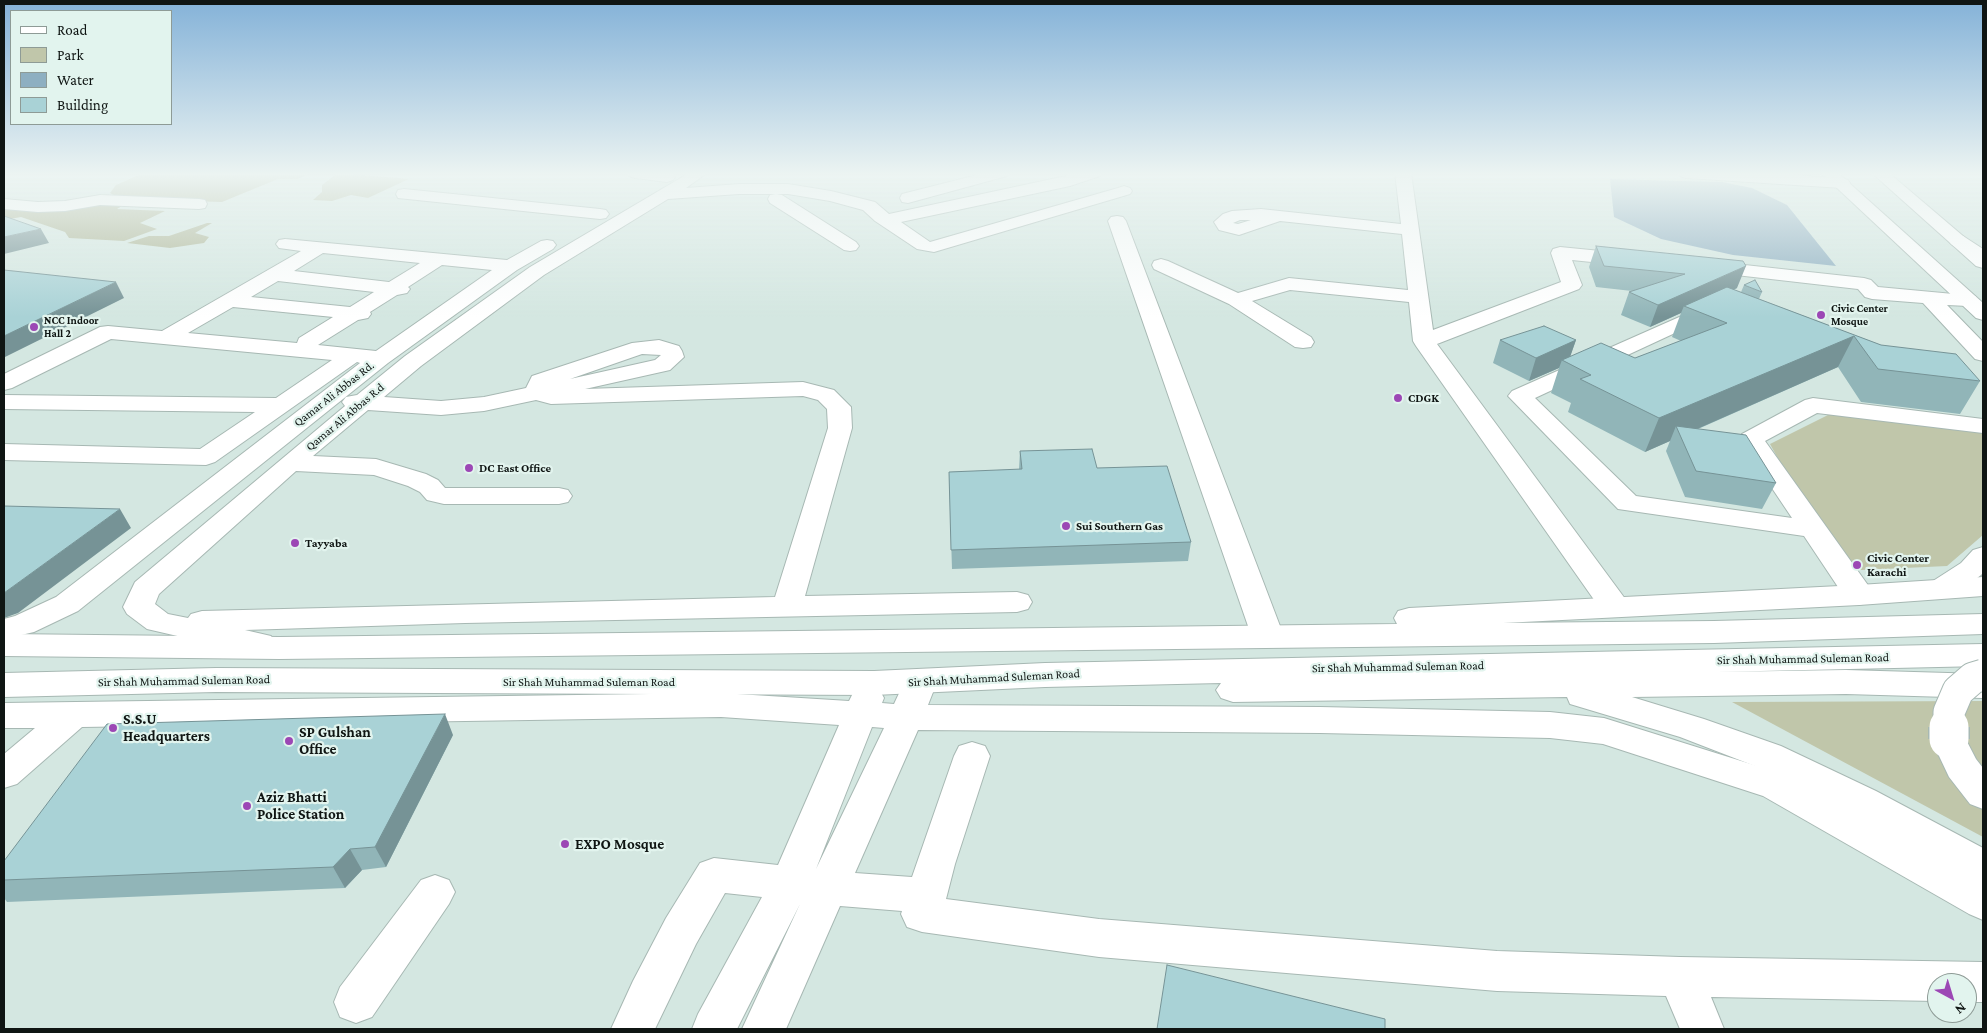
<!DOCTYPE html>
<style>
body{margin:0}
#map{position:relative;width:1987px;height:1033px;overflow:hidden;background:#d4e7e1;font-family:"Crimson Pro",serif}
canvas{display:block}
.frame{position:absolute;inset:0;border:5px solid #0f1513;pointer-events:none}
.legend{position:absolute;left:10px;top:10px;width:162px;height:115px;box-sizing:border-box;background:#e2f4ee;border:1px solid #8e9b96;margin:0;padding:6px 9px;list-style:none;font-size:15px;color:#0f1513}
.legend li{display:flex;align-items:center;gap:10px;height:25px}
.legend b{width:25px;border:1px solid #8e9b96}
.north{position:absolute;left:1927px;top:973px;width:50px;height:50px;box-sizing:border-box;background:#e2f4ee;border:1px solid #8e9b96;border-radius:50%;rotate:141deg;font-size:14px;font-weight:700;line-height:20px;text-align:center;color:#0f1513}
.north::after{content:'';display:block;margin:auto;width:18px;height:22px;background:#9c47b5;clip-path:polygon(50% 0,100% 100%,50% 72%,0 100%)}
</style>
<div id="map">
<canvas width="1987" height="1033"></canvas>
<div class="frame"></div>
<ul class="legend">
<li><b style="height:6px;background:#fff"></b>Road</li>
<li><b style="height:14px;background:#c0c6aa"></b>Park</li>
<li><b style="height:14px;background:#8eafc1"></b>Water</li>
<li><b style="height:14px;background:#a9d2d6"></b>Building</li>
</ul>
<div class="north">N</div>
</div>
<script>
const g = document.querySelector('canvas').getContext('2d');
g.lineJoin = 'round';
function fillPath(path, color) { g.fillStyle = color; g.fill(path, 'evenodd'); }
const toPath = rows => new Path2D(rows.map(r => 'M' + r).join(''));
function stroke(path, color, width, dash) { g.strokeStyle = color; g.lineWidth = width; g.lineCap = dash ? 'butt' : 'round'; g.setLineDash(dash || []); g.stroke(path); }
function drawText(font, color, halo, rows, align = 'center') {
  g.font = font + ' "Crimson Pro",serif'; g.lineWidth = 4.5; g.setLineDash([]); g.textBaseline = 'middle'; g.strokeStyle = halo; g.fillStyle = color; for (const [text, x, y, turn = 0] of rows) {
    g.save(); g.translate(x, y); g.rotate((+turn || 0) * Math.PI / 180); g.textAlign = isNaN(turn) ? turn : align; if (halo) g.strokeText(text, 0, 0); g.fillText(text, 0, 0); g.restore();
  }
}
const green = toPath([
 [1834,412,1983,428,1983,535,1947,566,1840,571,1770,444],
 [1983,701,1983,837,1732,702]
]);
const forest = toPath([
 [143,173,312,173,297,179,278,179,222,202,120,199,110,193,116,185],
 [338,173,409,179,368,198,351,195,332,201,313,200,322,192,322,185],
 [98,202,125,204,117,209,165,211,140,223,157,229,124,241,69,238,65,232,21,217,4,220,4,205],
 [207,223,212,223,195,233,209,237,204,243,170,248,127,243,149,236,169,236]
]);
const water = toPath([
 [1610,179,1722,182,1752,188,1787,205,1836,266,1733,255,1661,239,1614,217]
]);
const minor = toPath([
 [627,173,668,173,673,174,675,177,673,180,667,182,635,178,629,176,627,173],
 [689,173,707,173,686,188,739,184,788,184,831,191,875,202,889,214,1080,173,1102,173,1100,176,1070,186,901,222,930,242,1118,188,1124,186,1130,188,1132,191,1130,194,934,252,917,249,875,221,863,210,830,201,788,194,739,194,668,199,544,275,421,366,384,397,441,401,484,397,526,388,532,376,632,343,659,340,679,346,682,351,684,357,670,370,585,389,803,382,834,390,851,407,852,428,805,596,1017,592,1028,595,1032,602,1028,609,1017,612,465,623,245,630,271,636,276,644,271,652,260,655,147,629,127,614,123,607,135,582,345,406,342,402,346,397,357,395,405,356,530,267,689,173],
 [642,354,661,355,655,360,570,379,642,354],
 [803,396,818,400,827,409,828,428,775,597,202,611,191,614,188,618,168,614,155,604,159,594,296,471,374,475,408,486,420,492,427,500,444,504,559,504,568,502,572,496,568,490,559,488,445,488,438,480,426,474,376,459,313,456,368,410,441,415,484,411,536,400,551,404,803,396],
 [985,173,1009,173,1007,176,908,203,902,202,900,198,902,194,985,173],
 [1395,173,1411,173,1433,330,1561,282,1551,253,1553,249,1560,247,1631,254,1638,256,1640,260,1638,264,1631,266,1572,260,1582,285,1579,289,1437,344,1626,600,1630,607,1626,614,1615,617,1604,614,1416,346,1413,341,1409,302,1290,290,1252,301,1311,337,1314,342,1311,347,1303,348,1295,347,1229,304,1154,269,1152,265,1154,261,1161,259,1168,261,1238,293,1289,278,1408,290,1402,234,1280,221,1239,235,1219,230,1214,222,1223,214,1232,211,1261,209,1401,224,1395,173],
 [1240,220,1251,220,1238,224,1233,223,1240,220],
 [1678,173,1753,173,1842,178,1848,180,1850,183,1848,186,1842,188,1686,178,1680,176,1678,173],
 [404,189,600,209,606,210,609,214,606,218,600,219,398,198,396,194,398,190,404,189],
 [776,194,782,195,856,242,859,246,856,250,850,251,844,250,770,203,768,199,770,195,776,194],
 [100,195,199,199,205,200,207,204,205,208,199,209,100,205,65,211,38,212,4,209,4,199,38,202,65,201,100,195],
 [1117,216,1123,217,1126,221,1280,626,1275,633,1264,636,1253,633,1248,626,1108,221,1111,217,1117,216],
 [285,239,507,260,541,241,547,240,553,241,556,245,553,249,517,270,388,363,78,611,34,632,4,639,4,619,15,616,56,597,360,363,357,362,215,462,206,465,4,460,4,444,200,449,255,412,4,409,4,395,276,398,332,360,111,339,12,388,4,390,4,374,100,327,108,326,162,331,301,251,279,248,276,244,279,240,285,239],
 [323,253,420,263,389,282,294,271,323,253],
 [442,265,492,270,376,351,318,345,358,320,368,318,371,314,370,312,397,295,407,293,410,289,408,287,442,265],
 [278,281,374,292,350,307,251,297,278,281],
 [233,307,333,317,299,338,297,343,188,333,233,307],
 [1708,261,1864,278,1871,280,1878,287,1975,296,1978,300,1975,304,1968,306,1947,305,1983,342,1983,361,1975,359,1923,303,1872,299,1865,297,1858,289,1701,271,1698,267,1701,263,1708,261],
 [1711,303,1718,305,1721,309,1718,313,1535,398,1636,496,1792,518,1739,439,1742,434,1805,400,1813,398,1983,419,1983,433,1817,413,1765,441,1870,588,1874,595,1870,602,1859,605,1848,602,1804,536,1618,509,1508,396,1512,391,1711,303],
 [1983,547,1983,573,1981,575,1955,595,1944,598,1933,595,1929,588,1933,581,1961,563,1973,550,1983,547],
 [920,670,932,674,937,682,928,705,1320,707,1550,712,1604,718,1789,776,1983,882,1983,920,1969,914,1763,796,1603,744,1550,738,1320,733,918,730,855,873,912,877,954,756,959,746,972,742,985,746,990,756,955,864,946,899,1099,919,1497,951,1680,957,1983,962,1983,1002,1967,1002,1967,983,1937,983,1937,1001,1711,997,1724,1029,1680,1029,1666,996,1497,991,1099,957,922,932,907,927,901,914,902,911,840,906,786,1029,742,1029,800,904,737,1029,692,1029,698,1014,762,897,725,893,696,944,655,1029,611,1029,633,981,666,918,700,863,714,858,778,865,839,725,721,717,82,727,17,784,4,788,4,754,35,728,4,728,4,703,721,693,849,701,855,689,867,686,879,689,884,698,882,703,894,704,908,674,920,670],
 [872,727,884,728,816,869,872,727],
 [435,875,449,880,455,892,449,904,372,1017,356,1023,340,1017,334,1002,340,987,421,880,435,875]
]);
const major = toPath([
 [1821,173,1838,173,1983,303,1983,320,1976,318,1821,173],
 [1872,173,1889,173,1983,253,1983,268,1976,266,1872,173]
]);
const highway = toPath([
 [1957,235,1963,236,1983,249,1983,263,1976,261,1951,244,1948,240,1951,236,1957,235],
 [1983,577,1983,596,1859,605,1503,623,1714,621,1983,614,1983,634,1714,643,279,659,4,656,4,634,279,637,1397,624,1394,618,1398,611,1409,608,1859,585,1983,577],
 [1983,644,1983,666,1716,672,1846,670,1982,674,1982,698,1846,694,1632,697,1704,719,1781,746,1876,791,1983,848,1983,884,1969,879,1850,811,1755,766,1680,737,1570,704,1567,697,1233,702,1221,698,1216,690,1221,683,1045,687,874,695,216,692,4,697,4,673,216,668,874,671,1045,663,1983,644],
 [1949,726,1961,730,1976,759,1983,768,1983,809,1970,804,1949,777,1931,739,1937,730,1949,726]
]);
const highwayBridgeFar1 = toPath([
 [1949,728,1949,712,1958,691,1973,678,1983,675]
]);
const highwayBridge = toPath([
 [1949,727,1949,739]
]);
const wall = toPath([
 [1596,246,1737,288,1734,290,1741,292,1744,285,1762,292,1759,299,1881,345,1980,381,1960,414,1861,402,1838,367,1698,429,1776,483,1762,509,1685,497,1666,451,1670,441,1645,452,1568,412,1571,403,1551,393,1559,368,1529,381,1493,363,1500,340,1576,340,1570,356,1635,358,1681,341,1672,337,1681,313,1650,327,1621,315,1629,292,1632,291,1596,287,1589,267],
 [1020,451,1097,468,1191,542,1188,561,952,569,949,472,1019,470],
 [453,735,386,867,362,870,345,888,7,902,4,898,4,861]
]);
const shadedWall = toPath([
 [41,229,49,243,4,254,4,237],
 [1746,266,1737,288,1691,309,1684,306,1681,313,1650,327,1658,305],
 [116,282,124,298,5,357,4,354,4,336],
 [1854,336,1838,367,1681,436,1676,426,1670,441,1645,452,1659,418],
 [1576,340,1568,363,1562,360,1559,368,1529,381,1536,358],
 [120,509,131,528,18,613,4,618,4,593],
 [445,714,453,735,386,867,375,847],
 [350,849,362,870,345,888,333,867]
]);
const building = toPath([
 [4,216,41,229,4,237,4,216],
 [1596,246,1743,261,1746,266,1658,305,1629,292,1685,274,1604,266,1596,246],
 [4,270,116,282,4,336,4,270],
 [1755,280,1762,292,1744,285,1755,280],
 [1727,287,1881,345,1956,354,1980,381,1878,369,1854,336,1659,418,1580,379,1591,375,1562,360,1601,343,1635,358,1727,323,1684,306,1727,287],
 [1544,326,1576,340,1536,358,1500,340,1544,326],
 [1676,426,1746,435,1776,483,1696,471,1676,426],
 [1092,449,1097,468,1167,466,1191,542,951,550,949,472,1022,469,1020,451,1092,449],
 [4,506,120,509,4,593,4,506],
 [445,714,375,847,350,849,333,867,4,880,4,861,107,724,445,714],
 [1167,965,1385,1019,1385,1029,1157,1029,1167,965]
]);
const markers = [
 [1821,315,5,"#9c47b5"],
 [34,327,5,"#9c47b5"],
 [1398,398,5,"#9c47b5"],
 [469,468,5,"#9c47b5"],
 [1066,526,5,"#9c47b5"],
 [295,543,5,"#9c47b5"],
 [1857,565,5,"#9c47b5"],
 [113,728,5,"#9c47b5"],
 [289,741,5,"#9c47b5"],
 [247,806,5,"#9c47b5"],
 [565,844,5,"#9c47b5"]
];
const farPoinames = [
 ["Civic Center",1831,309],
 ["Mosque",1831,322],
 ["NCC Indoor",44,321],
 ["Hall 2",44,334]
];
const streetNames = [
 ["Qamar Ali Abbas Rd.",334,394,-38],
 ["Qamar Ali Abbas R.d",345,417,-40],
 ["Sir Shah Muhammad Suleman Road",1803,659,-1],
 ["Sir Shah Muhammad Suleman Road",1398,667,-1],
 ["Sir Shah Muhammad Suleman Road",994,678,-3],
 ["Sir Shah Muhammad Suleman Road",184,681,-1],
 ["Sir Shah Muhammad Suleman Road",589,682]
];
const poiNames = [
 ["CDGK",1408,398],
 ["DC East Office",479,468],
 ["Sui Southern Gas",1076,526],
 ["Tayyaba",305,543],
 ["Civic Center",1867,558],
 ["Karachi",1867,572]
];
const nearPoinames = [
 ["S.S.U",123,719],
 ["Headquarters",123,736],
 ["SP Gulshan",299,732],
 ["Office",299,749],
 ["Aziz Bhatti",257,797],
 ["Police Station",257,814],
 ["EXPO Mosque",575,844]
];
fillPath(green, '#c0c6aa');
fillPath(forest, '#acb494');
fillPath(water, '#8eafc1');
stroke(minor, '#a7b8b3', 2);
stroke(major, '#a7b8b3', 2);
stroke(highway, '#a7b8b3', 2);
fillPath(minor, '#fff');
fillPath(major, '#fff');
fillPath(highway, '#fff');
stroke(highwayBridgeFar1, '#a7b8b3', 33, []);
stroke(highwayBridge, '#a7b8b3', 42, []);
stroke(highwayBridgeFar1, '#fff', 31);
stroke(highwayBridge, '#fff', 39);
fillPath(wall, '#91b5b8');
fillPath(shadedWall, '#769396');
fillPath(building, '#a9d2d6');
stroke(building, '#769396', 1);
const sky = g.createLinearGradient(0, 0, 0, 317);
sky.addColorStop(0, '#84b2d8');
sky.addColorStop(0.55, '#ecf4f2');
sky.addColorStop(1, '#ecf4f200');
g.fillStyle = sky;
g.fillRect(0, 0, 1987, 317);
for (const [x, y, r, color] of markers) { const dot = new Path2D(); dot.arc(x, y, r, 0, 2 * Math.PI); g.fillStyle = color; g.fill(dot); stroke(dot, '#e2f4ee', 2); }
drawText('bold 11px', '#0f1513', '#e2f4ee', farPoinames, 'left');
drawText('12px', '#0f1513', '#e2f4ee', streetNames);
drawText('bold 12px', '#0f1513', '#e2f4ee', poiNames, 'left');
drawText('bold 15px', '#0f1513', '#e2f4ee', nearPoinames, 'left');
</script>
